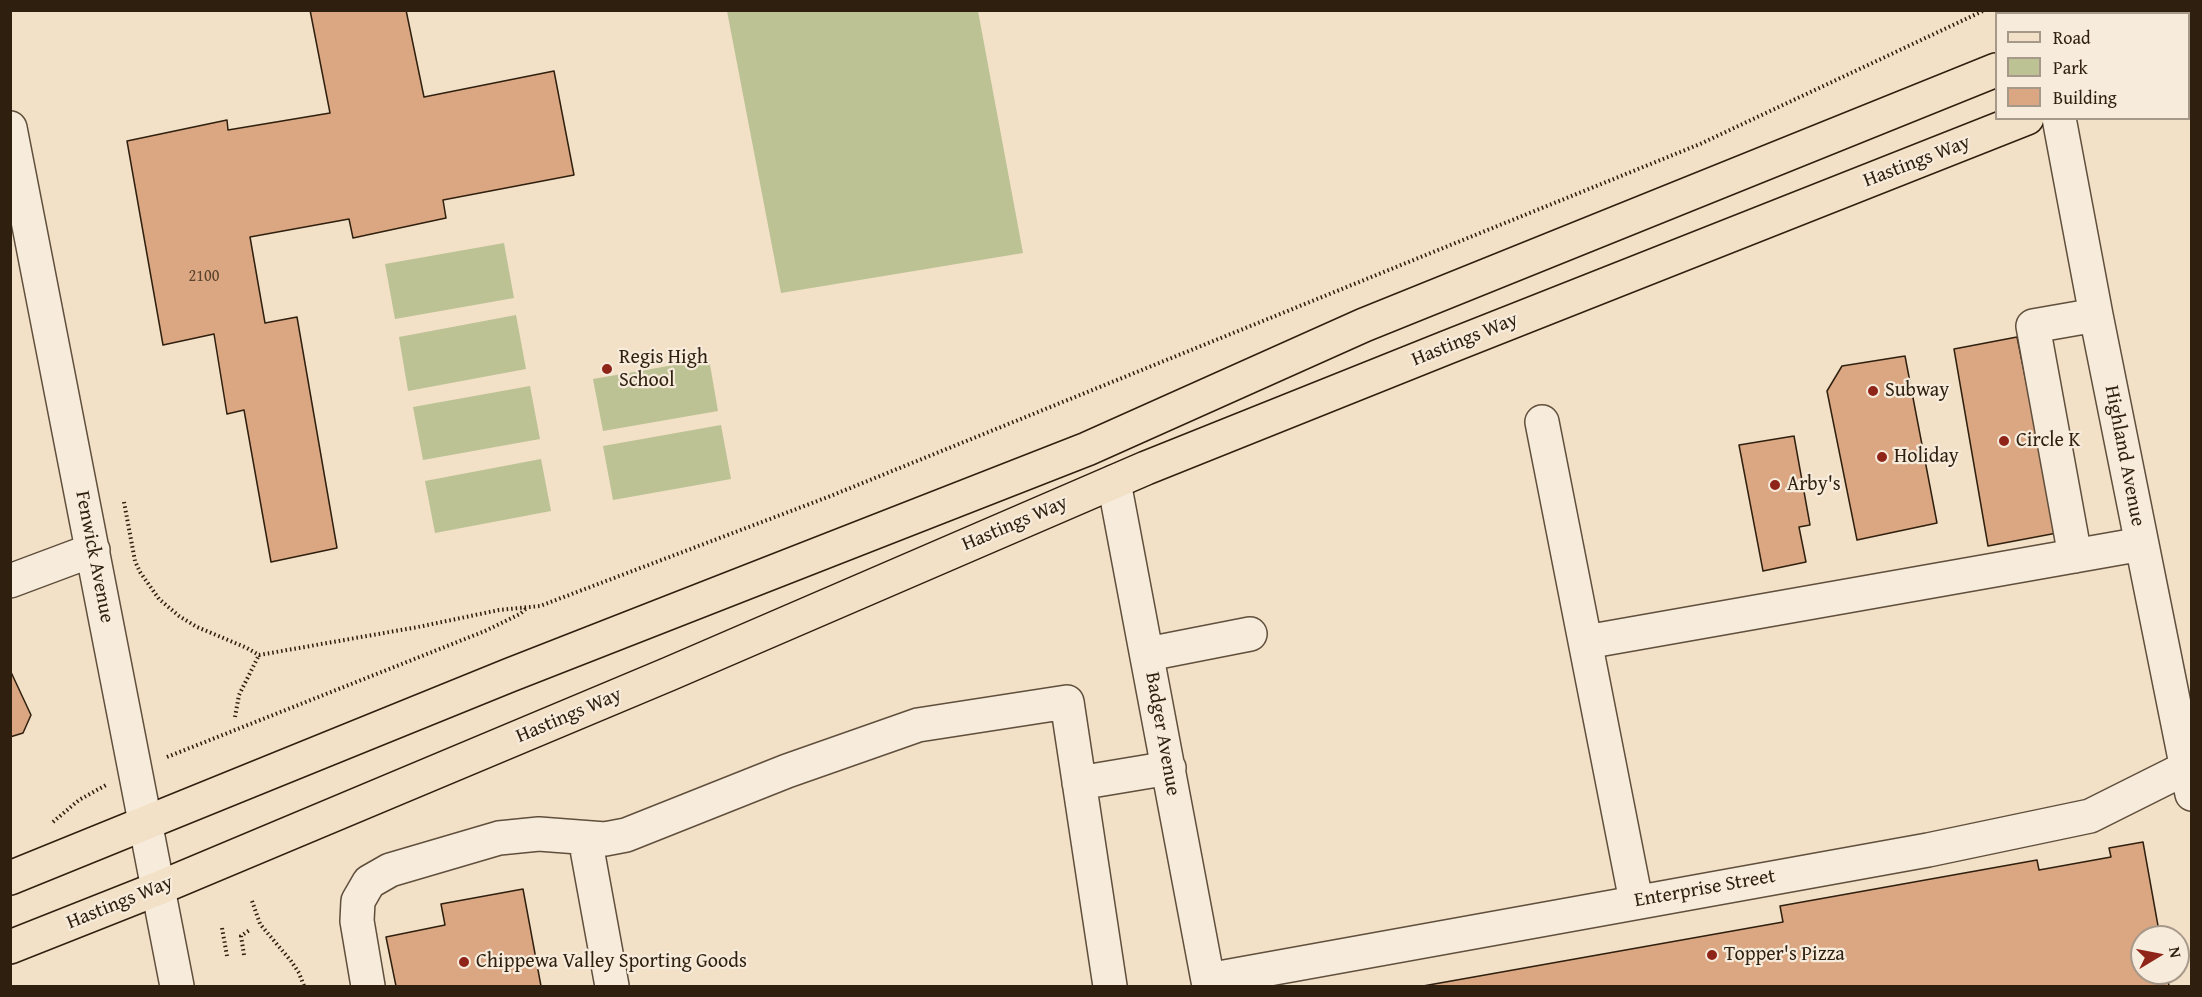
<!DOCTYPE html>
<style>
body{margin:0}
#map{position:relative;width:2202px;height:997px;overflow:hidden;background:#f2e0c7;font-family:"Gentium Book Plus",serif}
canvas{display:block}
.frame{position:absolute;inset:0;border:12px solid #2e1f0e;pointer-events:none}
.legend{position:absolute;left:1995px;top:12px;width:195px;height:108px;box-sizing:border-box;background:#f7ebdb;border:2px solid #a79989;margin:0;padding:8px 10px;list-style:none;font-size:18px;color:#2e1f0e}
.legend li{display:flex;align-items:center;gap:12px;height:30px}
.legend b{width:30px;border:2px solid #a79989}
.north{position:absolute;left:2130px;top:925px;width:60px;height:60px;box-sizing:border-box;background:#f7ebdb;border:2px solid #a79989;border-radius:50%;rotate:80deg;font-size:16px;font-weight:700;line-height:24px;text-align:center;color:#2e1f0e}
.north::after{content:'';display:block;margin:auto;width:21px;height:27px;background:#8f2418;clip-path:polygon(50% 0,100% 100%,50% 72%,0 100%)}
</style>
<div id="map">
<canvas width="2202" height="997"></canvas>
<div class="frame"></div>
<ul class="legend">
<li><b style="height:8px;background:#f2e0c7"></b>Road</li>
<li><b style="height:16px;background:#bcc294"></b>Park</li>
<li><b style="height:16px;background:#daa782"></b>Building</li>
</ul>
<div class="north">N</div>
</div>
<script>
const g = document.querySelector('canvas').getContext('2d');
g.lineJoin = 'round';
function fillPath(path, color) { g.fillStyle = color; g.fill(path, 'evenodd'); }
const toPath = rows => new Path2D(rows.map(r => 'M' + r).join(''));
function stroke(path, color, width, dash) { g.strokeStyle = color; g.lineWidth = width; g.lineCap = dash ? 'butt' : 'round'; g.setLineDash(dash || []); g.stroke(path); }
function drawText(font, color, halo, rows, align = 'center') {
  g.font = font + ' "Gentium Book Plus",serif'; g.lineWidth = 4.5; g.setLineDash([]); g.textBaseline = 'middle'; g.strokeStyle = halo; g.fillStyle = color; for (const [text, x, y, turn = 0] of rows) {
    g.save(); g.translate(x, y); g.rotate((+turn || 0) * Math.PI / 180); g.textAlign = isNaN(turn) ? turn : align; if (halo) g.strokeText(text, 0, 0); g.fillText(text, 0, 0); g.restore();
  }
}
const green = toPath([
 [727,11,978,11,1023,253,781,293],
 [504,243,514,298,395,319,385,264],
 [516,315,526,369,408,391,399,337],
 [709,359,718,411,603,431,593,379],
 [530,386,540,439,423,460,413,407],
 [721,425,731,479,613,500,603,446],
 [541,459,551,511,435,533,425,481]
]);
const building = toPath([
 [310,10,406,10,424,97,554,71,574,175,443,200,446,218,353,238,349,219,250,237,265,323,297,317,337,548,271,562,244,410,227,414,214,334,163,345,127,141,227,120,228,130,330,113,310,10],
 [2017,337,2057,533,1988,546,1954,349,2017,337],
 [1905,356,1937,523,1857,540,1827,391,1842,366,1905,356],
 [1794,436,1810,525,1799,527,1806,562,1763,571,1739,445,1794,436],
 [10,670,31,715,23,733,10,737,10,670],
 [2143,842,2160,937,2142,937,2142,973,2167,973,2169,986,1423,986,1783,922,1780,906,2037,860,2039,870,2111,857,2109,848,2143,842],
 [523,889,541,986,396,986,386,937,445,925,441,904,523,889]
]);
const path = toPath([
 [124,502,135,561,140,572,159,599,179,616,197,627,247,648,259,655,418,627,499,610,540,606,828,497,1700,144,1985,10],
 [235,717,239,695,259,655],
 [167,757,485,631,520,614,528,607],
 [53,822,79,800,106,785],
 [252,901,260,924,291,961,299,973,304,986],
 [222,928,227,956],
 [244,955,241,936,251,929]
]);
const minor = toPath([
 [2038,10,2039,14],
 [2059,118,2096,315,2192,794],
 [10,128,177,986],
 [1542,422,1636,901],
 [1114,482,1209,986],
 [2075,556,2033,326,2096,315],
 [10,581,93,550],
 [1586,642,2142,544],
 [1148,654,1250,634],
 [1079,783,1169,768],
 [585,838,612,986],
 [1208,980,1928,850,2090,816,2192,765],
 [368,986,357,921,358,901,369,882,390,870,499,838,539,834,605,839,626,835,787,771,918,725,1067,702,1110,986]
]);
const major = toPath([
 [2134,14,2141,10],
 [2188,52,2192,51],
 [10,878,510,675,1087,449,1364,325,1996,70],
 [10,947,159,888,669,674,1146,468,1448,347,2027,118]
]);
const markers = [
 [607,369,6,"#8f2418"],
 [1873,391,6,"#8f2418"],
 [2004,441,6,"#8f2418"],
 [1882,457,6,"#8f2418"],
 [1775,485,6,"#8f2418"],
 [1712,955,6,"#8f2418"],
 [464,962,6,"#8f2418"]
];
const numberNames = [
 ["2100",204,277]
];
const streetNames = [
 ["Hastings Way",1917,162,-21],
 ["Hastings Way",1465,340,-22],
 ["Highland Avenue",2124,456,79],
 ["Hastings Way",1015,524,-23],
 ["Fenwick Avenue",94,557,79],
 ["Hastings Way",569,716,-23],
 ["Badger Avenue",1162,734,80],
 ["Enterprise Street",1705,889,-10],
 ["Hastings Way",120,903,-22]
];
const poiNames = [
 ["Regis High",619,358],
 ["School",619,381],
 ["Subway",1885,391],
 ["Circle K",2016,441],
 ["Holiday",1894,457],
 ["Arby's",1787,485],
 ["Topper's Pizza",1724,955],
 ["Chippewa Valley Sporting Goods",476,962]
];
fillPath(green, '#bcc294');
fillPath(building, '#daa782');
stroke(building, '#2e1f0e', 1.5);
stroke(minor, '#5f4f3c', 36);
stroke(major, '#2e1f0e', 36);
stroke(path, '#2e1f0e', 4, [1.5, 3]);
stroke(minor, '#f7ebdb', 33);
stroke(major, '#f2e0c7', 33);
for (const [x, y, r, color] of markers) { const dot = new Path2D(); dot.arc(x, y, r, 0, 2 * Math.PI); g.fillStyle = color; g.fill(dot); stroke(dot, '#f7ebdb', 2); }
drawText('16px', '#59412b', null, numberNames);
drawText('20px', '#2e1f0e', '#f7ebdb', streetNames);
drawText('20px', '#2e1f0e', '#f7ebdb', poiNames, 'left');
</script>
